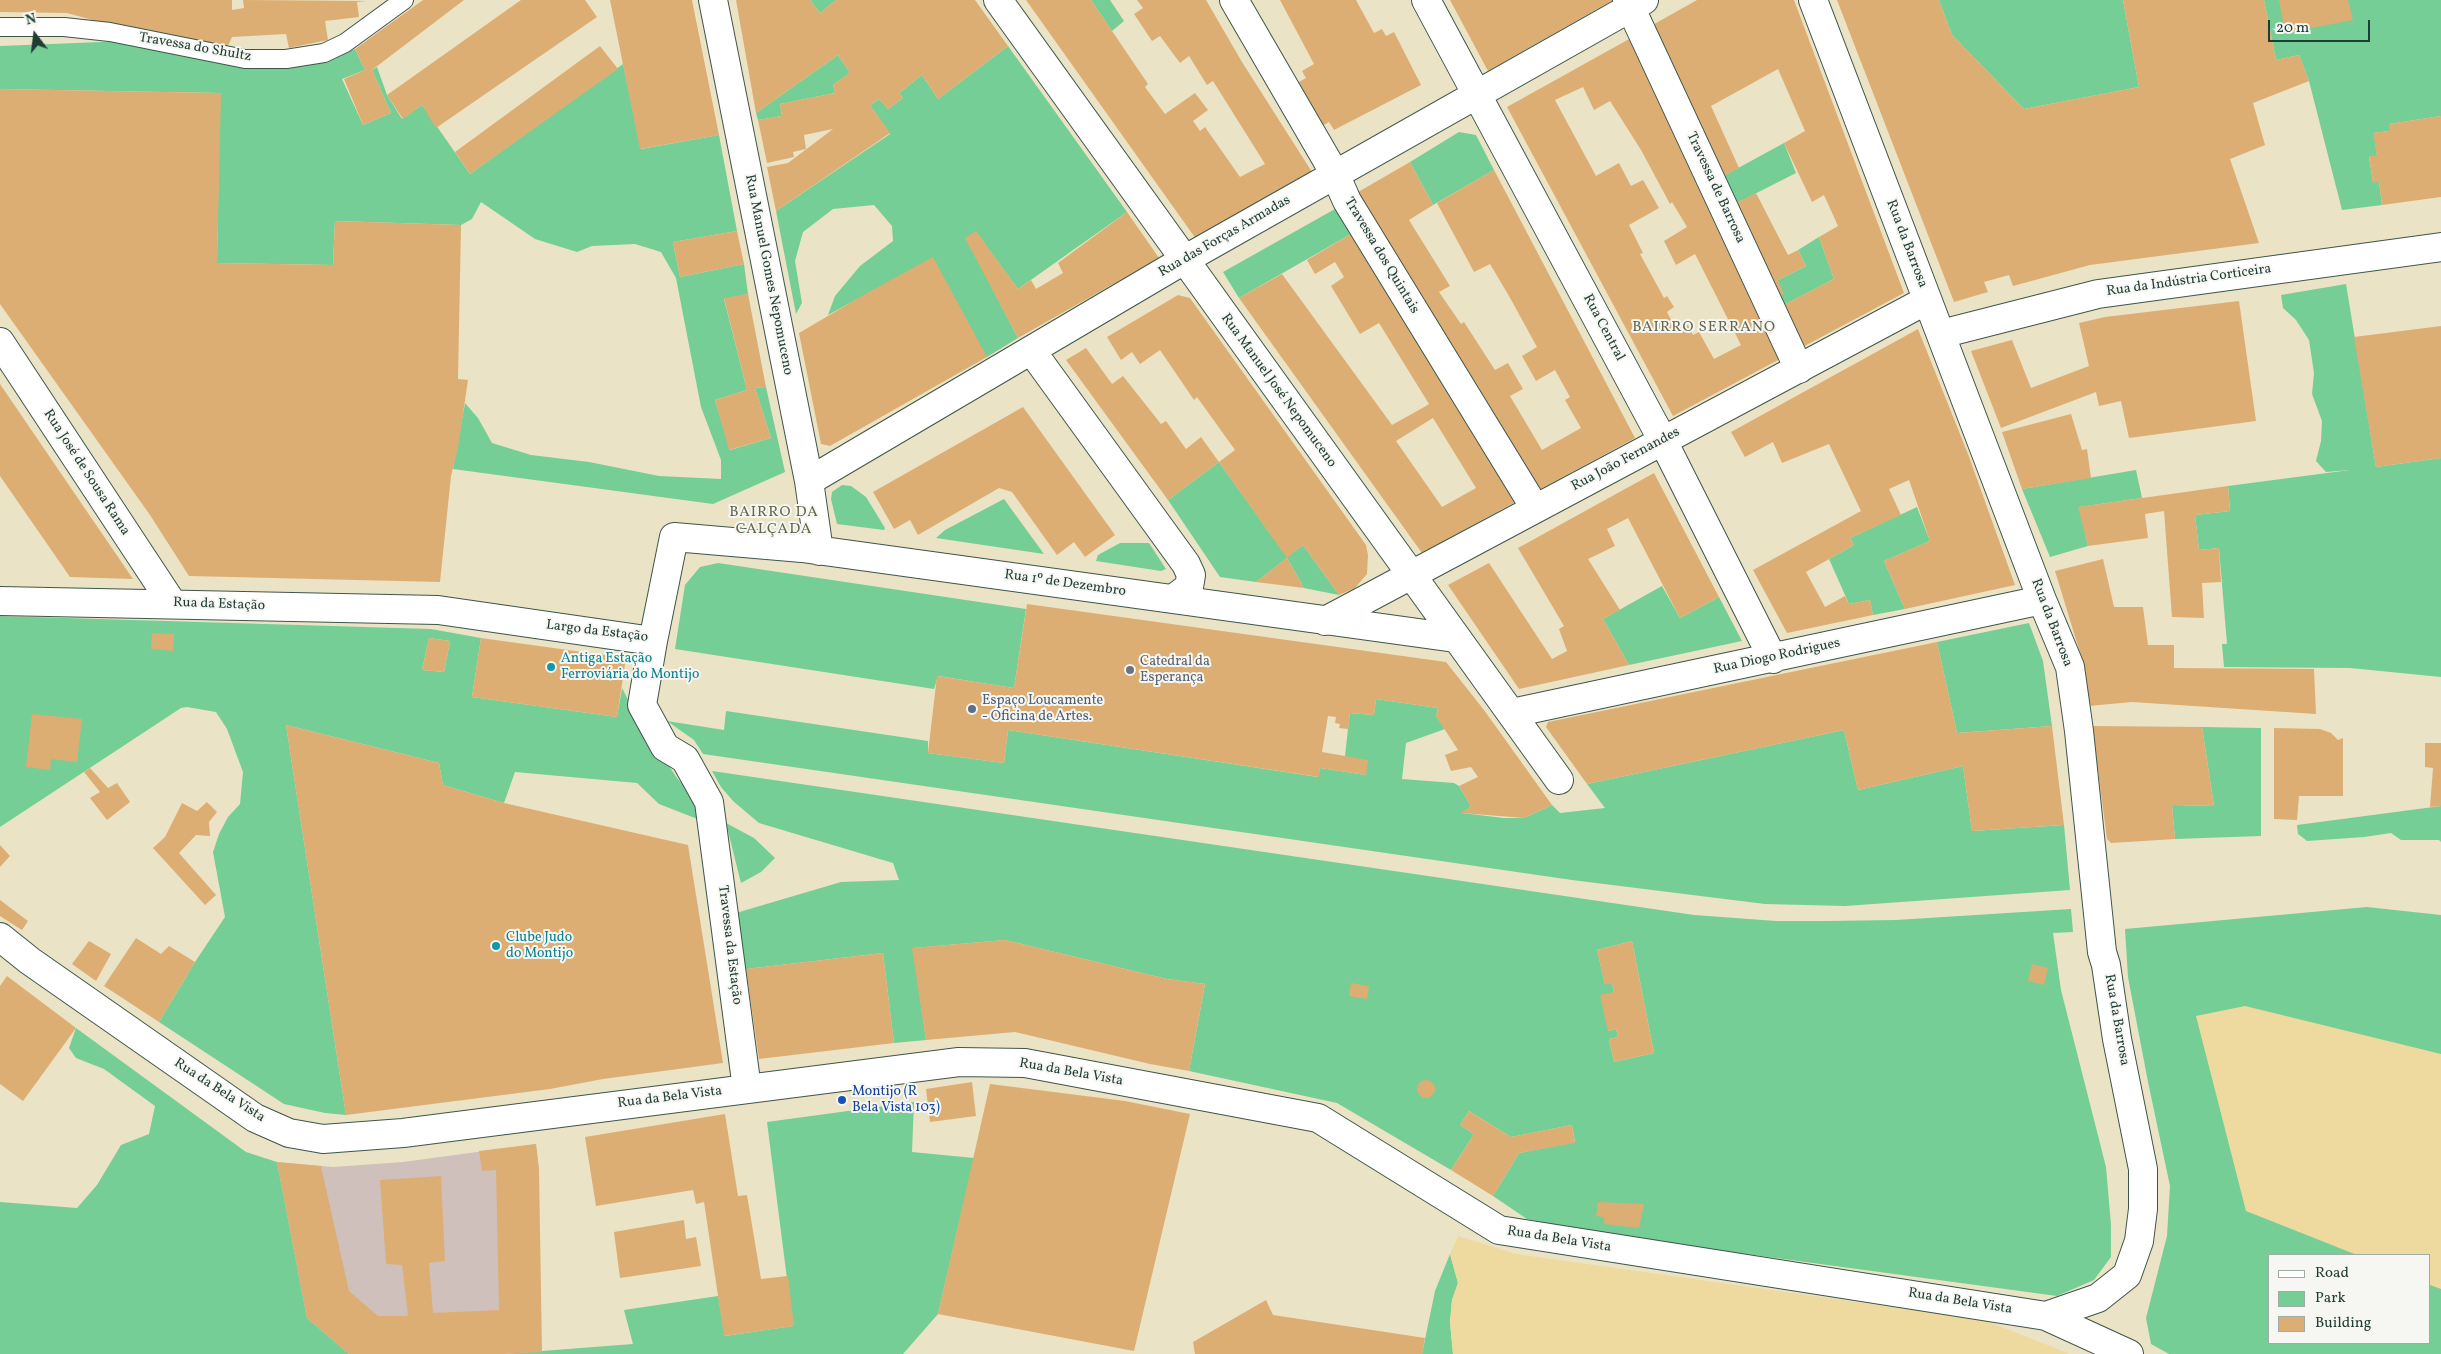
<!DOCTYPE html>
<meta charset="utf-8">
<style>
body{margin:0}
#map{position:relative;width:2441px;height:1354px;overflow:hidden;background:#ebe3c5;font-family:Vollkorn,serif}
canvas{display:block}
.legend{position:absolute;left:2268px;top:1254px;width:162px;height:90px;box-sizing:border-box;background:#f6f6f2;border:1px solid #a0aca6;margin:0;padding:6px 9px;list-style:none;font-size:15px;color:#1f3d34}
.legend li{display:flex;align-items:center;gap:10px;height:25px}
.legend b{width:25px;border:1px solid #a0aca6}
.north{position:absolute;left:10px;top:10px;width:50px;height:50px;-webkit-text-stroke:4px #f6f6f2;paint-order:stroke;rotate:345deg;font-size:14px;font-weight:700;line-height:20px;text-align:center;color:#1f3d34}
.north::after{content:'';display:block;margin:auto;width:18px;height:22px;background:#1f3d34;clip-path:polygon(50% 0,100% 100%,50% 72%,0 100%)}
.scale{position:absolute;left:2268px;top:20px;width:102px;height:22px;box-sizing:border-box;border:2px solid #1f3d34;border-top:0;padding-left:6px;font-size:15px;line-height:18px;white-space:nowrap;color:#1f3d34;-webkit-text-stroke:4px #f6f6f2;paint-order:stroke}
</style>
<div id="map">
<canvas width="2441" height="1354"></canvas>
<ul class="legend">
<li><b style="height:6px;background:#fff"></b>Road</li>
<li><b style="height:14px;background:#75ce95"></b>Park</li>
<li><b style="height:14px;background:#ddae73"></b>Building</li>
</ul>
<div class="north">N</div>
<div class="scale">20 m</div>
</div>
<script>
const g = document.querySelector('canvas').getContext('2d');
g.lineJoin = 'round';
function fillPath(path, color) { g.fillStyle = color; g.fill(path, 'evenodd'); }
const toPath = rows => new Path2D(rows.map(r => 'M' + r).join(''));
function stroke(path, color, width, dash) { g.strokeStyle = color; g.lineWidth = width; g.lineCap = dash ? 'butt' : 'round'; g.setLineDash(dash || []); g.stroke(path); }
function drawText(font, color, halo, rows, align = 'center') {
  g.font = font + ' Vollkorn,serif'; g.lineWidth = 4; g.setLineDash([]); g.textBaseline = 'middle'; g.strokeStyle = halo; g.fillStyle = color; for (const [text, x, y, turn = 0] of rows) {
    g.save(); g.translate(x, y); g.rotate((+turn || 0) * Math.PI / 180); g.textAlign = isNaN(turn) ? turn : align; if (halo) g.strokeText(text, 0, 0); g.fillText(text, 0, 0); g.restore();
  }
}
const industrial = toPath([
 [536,1144,539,1170,503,1354,349,1354,307,1318,277,1162,333,1167,403,1162]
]);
const green = toPath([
 [810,0,836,0,820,13],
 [1091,0,1110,0,1124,21,1112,31],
 [1939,0,2123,0,2139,87,2024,109,1952,35],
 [2264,0,2441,0,2441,116,2389,124,2389,131,2374,133,2377,156,2369,157,2373,182,2379,182,2382,205,2342,210,2309,81,2299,55,2276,60],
 [127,41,326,60,355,49,365,70,342,79,363,125,391,113,372,70,377,67,387,95,402,119,422,105,470,174,623,64,641,149,719,135,737,231,673,242,680,277,744,264,748,294,724,299,747,390,715,400,730,450,771,438,755,388,766,387,785,472,713,504,453,469,465,403,478,418,492,443,531,455,589,462,659,476,721,479,721,460,701,407,676,278,661,252,635,244,592,246,577,252,535,239,481,202,472,219,461,225,335,221,333,265,217,263,220,93,0,89,0,46],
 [1008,46,1127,212,1018,289,976,232,991,286,1018,338,987,357,896,278,828,315,835,296,860,266,893,241,892,226,874,205,833,209,803,232,795,261,802,303,796,314,776,211,890,134,870,105,879,99,888,109,903,98,899,93,922,75,938,99],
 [838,55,850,73,833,85,835,93,780,104,782,116,758,120,756,113],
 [1459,132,1476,135,1494,170,1433,205,1410,162],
 [1784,143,1796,173,1731,206,1718,179],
 [1335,209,1351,234,1239,298,1223,272],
 [1819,237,1834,279,1778,308,1773,298,1778,280,1806,266,1798,250],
 [2346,284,2376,467,2441,458,2441,677,2350,668,2224,667,2222,644,2227,644,2219,548,2199,550,2195,515,2230,511,2228,486,2350,470,2326,472,2316,461,2321,441,2322,421,2312,394,2314,373,2309,340,2296,320,2283,308,2281,295],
 [1219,462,1287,557,1303,545,1339,595,1304,588,1287,558,1256,582,1220,577,1168,500],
 [2136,470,2142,498,2079,507,2088,546,2050,557,2022,489],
 [842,485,851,486,866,497,885,528,884,530,837,524,831,499,832,492],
 [1004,499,1044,554,936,538,945,530],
 [1917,507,1930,541,1884,561,1905,609,1873,615,1870,600,1849,604,1829,559,1854,545,1850,538],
 [1120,543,1149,543,1166,569,1161,571,1096,561,1098,555],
 [718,563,1026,609,1014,688,938,676,934,689,675,649,685,585,700,567],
 [1662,586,1680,618,1719,597,1742,641,1629,665,1603,619],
 [0,616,431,629,481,638,472,697,617,717,622,688,640,723,677,778,698,803,700,820,659,804,637,783,515,772,504,803,443,785,439,763,286,725,346,1115,325,1113,284,1104,159,1022,195,962,225,917,213,852,219,834,228,817,240,804,243,772,227,729,216,712,187,707,181,708,0,827],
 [429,638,450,641,444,672,422,670],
 [2029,623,2043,661,2052,726,1957,733,1937,642],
 [1376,699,1438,708,1436,716,1445,729,1406,743,1402,779,1454,783,1459,786,1471,806,1462,813,1504,818,1524,818,1552,805,1560,813,1605,808,1587,784,1844,730,1858,790,1963,766,1972,831,2064,825,2070,890,1845,906,1765,904,1572,880,703,754,694,740,667,721,724,730,726,711,928,741,928,753,1004,763,1008,730,1318,777,1320,768,1366,775,1345,756,1348,729,1350,713,1374,715],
 [2202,727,2261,728,2261,836,2175,839,2172,805,2214,806],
 [712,771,1694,915,1776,921,1828,921,1896,920,2071,909,2073,932,2053,933,2061,990,2106,1167,2111,1225,2111,1257,2094,1280,2057,1296,1598,1234,1527,1219,1493,1196,1519,1153,1575,1142,1572,1125,1511,1137,1469,1111,1460,1125,1474,1134,1451,1170,1337,1103,1189,1071,1205,984,1167,979,1005,940,913,948,926,1040,894,1043,883,953,746,969,736,913,841,882,899,880,893,863,759,823,733,801,721,787],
 [1632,941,1654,1053,1614,1062,1609,1039,1618,1037,1616,1029,1608,1031,1614,992,1612,983,1605,984,1597,950],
 [2441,806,2441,842,2439,840,2401,840,2391,833,2364,837,2307,841,2298,834,2297,825],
 [726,823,754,838,775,858,761,872,741,883],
 [2367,907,2441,915,2441,1354,2169,1354,2151,1344,2146,1318,2167,1236,2170,1186,2148,1082,2128,977,2125,929],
 [2270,1255,2430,1255,2430,1343,2270,1343],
 [76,1028,246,1152,277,1162,307,1318,349,1354,0,1354,0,1202,77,1208,97,1185,121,1145,149,1134,155,1106,104,1069,76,1058,69,1048],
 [914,1102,912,1152,974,1158,938,1314,903,1354,503,1354,633,1344,624,1310,718,1296,725,1336,793,1326,767,1122],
 [1450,1254,1458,1283,1452,1300,1450,1322,1453,1354,1422,1354,1435,1291]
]);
const sand = toPath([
 [2245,1006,2441,1054,2441,1289,2430,1285,2430,1255,2357,1255,2246,1211,2196,1016],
 [1458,1236,1516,1254,1984,1320,2070,1354,1453,1354,1450,1322,1452,1300,1458,1283,1450,1254]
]);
const building = toPath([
 [0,0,232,0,232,10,244,8,243,0,366,1,357,2,359,17,325,21,328,40,289,48,286,34,232,37,227,48,111,25,67,13,0,12],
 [423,0,464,0,372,70,391,113,363,125,344,79,365,70,355,49],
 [521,0,585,0,597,17,436,128,422,105,403,119,387,95],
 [610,0,692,0,719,135,640,149],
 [736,0,810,0,820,13,836,0,975,0,1008,46,938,99,922,75,899,93,903,98,888,109,879,99,870,105,890,133,776,211,767,167,788,163,833,129,804,135,806,149,793,152,794,157,767,163,758,120,782,116,780,104,835,93,833,85,850,73,838,55,756,113],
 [1026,0,1091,0,1148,84,1145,87,1165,114,1195,93,1208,110,1193,121,1200,131,1205,127,1240,177,1265,164,1213,81,1207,85,1189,56,1180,63,1160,36,1152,41,1134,14,1143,8,1137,0,1206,0,1242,62,1312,172,1259,201,1196,239],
 [1280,0,1356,0,1374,33,1382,29,1386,36,1394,32,1421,85,1334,130,1329,122,1322,126,1299,82,1306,78,1302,71,1314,64],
 [1450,0,1613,0,1488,71],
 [1697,0,1794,0,1904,293,1797,350,1778,308,1834,279,1819,237,1838,226,1824,195,1812,202,1784,143,1805,131,1778,69,1711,106,1739,168,1718,179,1649,27],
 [1837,0,1939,0,1952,35,2024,109,2139,87,2123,0,2264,0,2276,60,2299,55,2309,81,2253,103,2265,145,2230,159,2259,243,2090,265,2013,286,2009,275,1984,282,1988,292,1954,302],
 [2279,0,2348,0,2353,20,2285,33],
 [1631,38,1780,359,1673,416,1507,107],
 [1583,87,1594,110,1610,101,1641,150,1670,204,1672,202,1687,227,1664,241,1676,265,1695,254,1741,345,1714,359,1699,332,1693,335,1688,325,1677,331,1667,312,1674,307,1667,296,1664,298,1640,254,1643,253,1629,225,1659,208,1643,180,1631,186,1619,163,1596,176,1555,100],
 [600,46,618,69,470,174,455,152],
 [0,89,221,93,217,263,333,265,335,221,461,225,458,379,468,380,458,448,451,476,440,582,189,576,150,515,0,304],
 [2441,116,2441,197,2382,205,2379,182,2373,183,2369,156,2377,156,2373,133,2389,131,2389,124],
 [1410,162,1433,205,1409,220,1450,286,1439,292,1461,324,1464,322,1495,370,1508,363,1523,389,1510,396,1542,450,1581,428,1565,400,1570,397,1555,370,1536,381,1522,356,1537,347,1509,296,1490,264,1474,272,1437,203,1494,170,1635,438,1537,491,1353,195],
 [1756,193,1788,255,1798,250,1806,266,1778,280,1784,294,1773,298,1731,206],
 [1127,212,1159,258,1018,338,965,238,976,231,1018,289,1031,280,1036,289,1063,273,1058,263],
 [737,231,744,264,680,277,673,242],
 [1351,234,1517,501,1422,553,1239,298,1282,274,1392,425,1426,406,1429,404,1379,323,1360,334,1331,286,1344,277,1335,262,1315,274,1307,260],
 [1433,418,1476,488,1442,507,1396,441],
 [933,257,987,357,830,446,821,444,799,333,867,293],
 [748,294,766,387,755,388,771,438,729,450,715,400,747,390,724,298],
 [1178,295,1190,298,1366,545,1368,555,1367,574,1355,588,1339,595,1303,545,1287,558,1304,588,1256,582,1287,558,1219,462,1235,450,1197,397,1194,400,1160,350,1140,364,1132,352,1121,360,1107,337],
 [2239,301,2256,421,2129,438,2121,401,2099,406,2096,392,2001,428,1971,351,2012,340,2031,388,2089,366,2079,323,2105,317],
 [2441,326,2441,458,2376,467,2354,337],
 [1918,329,1968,454,2015,585,1905,609,1884,561,1930,541,1909,480,1889,489,1901,515,1850,538,1854,545,1806,572,1825,607,1845,596,1849,604,1870,600,1873,615,1787,633,1753,570,1861,511,1829,444,1782,463,1773,442,1745,457,1731,432],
 [1086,348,1112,384,1123,376,1161,424,1166,421,1186,449,1201,437,1219,462,1168,500,1066,360],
 [0,384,133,579,70,577,0,476],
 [1023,407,1115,535,1085,557,1074,542,1057,555,1012,492,999,488,918,535,910,520,894,529,873,492],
 [2071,414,2082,450,2087,449,2091,478,2022,489,2002,432],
 [1654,473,1719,597,1680,618,1628,518,1607,529,1615,546,1588,559,1620,610,1603,619,1629,665,1519,689,1448,585,1489,563,1552,659,1567,651,1559,629,1564,626,1518,548],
 [2228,486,2230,511,2195,515,2199,550,2219,548,2221,582,2202,583,2204,618,2172,617,2164,511,2145,514,2148,538,2088,546,2078,507],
 [2103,559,2114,607,2143,607,2148,645,2174,645,2174,668,2314,669,2316,714,2132,702,2089,706,2085,669,2055,571],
 [1027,604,1446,662,1484,710,1552,805,1524,818,1461,813,1471,806,1459,786,1478,777,1471,767,1451,771,1445,755,1458,750,1436,716,1438,708,1376,699,1374,715,1350,713,1348,729,1339,728,1340,724,1335,723,1336,717,1328,716,1322,752,1368,760,1366,775,1320,768,1319,777,1008,730,1004,763,928,753,937,676,1014,688],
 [152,633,174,634,173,651,151,649],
 [429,638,450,641,444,672,422,670],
 [481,638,626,658,617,717,472,697],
 [1937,642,1957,733,2052,726,2064,825,1972,831,1963,766,1858,790,1844,730,1587,784,1546,727,1548,722],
 [32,714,82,719,77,762,51,759,50,770,26,767],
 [286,725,439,763,443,785,504,803,688,845,723,1063,603,1079,550,1089,346,1115],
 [2092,726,2202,727,2214,806,2172,805,2175,839,2111,843,2107,839],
 [2274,728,2320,729,2331,733,2338,740,2343,738,2343,796,2299,796,2297,820,2274,819],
 [2425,743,2441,743,2441,806,2430,807,2433,768,2425,767],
 [90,768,108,788,117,783,130,802,107,820,90,798,100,792,84,772],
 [207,802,217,812,209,822,210,836,196,835,179,853,216,895,205,905,153,848,165,837,182,803,197,811],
 [0,845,10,856,0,867],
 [0,900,28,921,22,930,0,916],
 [136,938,161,954,169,946,195,962,159,1022,104,986],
 [1005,940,1167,979,1205,984,1189,1071,1150,1064,1015,1032,926,1040,912,948],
 [89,941,111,954,96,981,72,964],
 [1632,941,1654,1053,1614,1062,1609,1039,1618,1037,1616,1029,1608,1031,1600,995,1614,992,1612,983,1605,985,1597,950],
 [883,953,894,1043,759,1059,746,969],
 [2032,964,2048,968,2044,985,2028,981],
 [7,976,76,1028,23,1101,0,1084,0,986],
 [1351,983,1369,986,1367,999,1349,996],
 '1417 1089a9 9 0 1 1 18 0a9 9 0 1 1-18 0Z',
 [972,1082,976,1116,930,1122,926,1089],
 [990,1084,1125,1101,1190,1114,1134,1351,938,1314],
 [1469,1111,1511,1137,1572,1125,1575,1143,1519,1153,1493,1196,1451,1170,1474,1134,1460,1125],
 [725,1114,738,1196,747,1195,761,1279,788,1276,794,1326,724,1336,704,1202,696,1204,693,1190,596,1206,585,1137],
 [536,1144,539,1170,542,1352,503,1354,349,1354,307,1318,277,1162,321,1166,349,1291,378,1316,408,1316,402,1265,386,1264,380,1180,441,1176,445,1261,429,1263,433,1313,499,1310,496,1170,482,1171,479,1151],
 [1598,1202,1644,1204,1639,1228,1604,1224,1604,1217,1596,1216],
 [684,1220,686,1239,696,1237,701,1266,620,1278,614,1232],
 [1266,1300,1273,1315,1425,1338,1422,1354,1195,1354,1193,1342]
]);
const service = toPath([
 [0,27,64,27,110,32,245,59,286,59,324,53,345,43,404,0]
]);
const pedestrian = toPath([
 [1627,0,1799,369],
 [1335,174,1347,201,1535,508]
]);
const minor = toPath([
 [713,0,809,481,819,551],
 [998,0,1559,780],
 [1234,0,1335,174],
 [1426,0,1663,441,1773,659],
 [1813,0,2042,600,2070,667,2079,731,2102,952,2106,965,2117,1039,2143,1169,2143,1209,2139,1241,2127,1275,2098,1298,2046,1316],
 [1941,334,2098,294,2441,247],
 [0,342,172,603],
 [1031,350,1186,564,1191,575,1189,587,1173,599],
 [809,481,1184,260,1644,0],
 [0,601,438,610,653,641,674,537,802,548,1455,638],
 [1325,621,1927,300],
 [653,641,642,705,665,747,685,759,709,802,747,1089],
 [1512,713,2042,600],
 [0,937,30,961,255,1118,289,1133,323,1139,403,1133,959,1062,1025,1063,1318,1118,1499,1230,2046,1316,2129,1354]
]);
const markers = [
 [551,667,5,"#0f9aa8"],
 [1130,670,5,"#6b7280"],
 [972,709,5,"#5c6f8a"],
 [496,946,5,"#0f9aa8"],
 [842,1100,5,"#1a4fb4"]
];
const streetNames = [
 ["Travessa do Shultz",195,48,10],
 ["Travessa de Barrosa",1715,188,65],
 ["Rua das Forças Armadas",1225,237,-30],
 ["Rua da Barrosa",1906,244,69],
 ["Travessa dos Quintais",1381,256,59],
 ["Rua Manuel Gomes Nepomuceno",768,275,79],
 ["Rua da Indústria Corticeira",2189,281,-8],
 ["Rua Central",1603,328,62],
 ["Rua Manuel José Nepomuceno",1278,391,54],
 ["Rua João Fernandes",1626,460,-28],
 ["Rua José de Sousa Rama",86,473,57],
 ["Rua 1º de Dezembro",1065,584,8],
 ["Rua da Estação",219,605,2],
 ["Rua da Barrosa",2051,623,69],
 ["Largo da Estação",597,632,7],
 ["Rua Diogo Rodrigues",1777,657,-12],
 ["Travessa da Estação",729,945,83],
 ["Rua da Barrosa",2116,1020,80],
 ["Rua da Bela Vista",1071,1073,10],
 ["Rua da Bela Vista",219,1091,33],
 ["Rua da Bela Vista",670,1098,-7],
 ["Rua da Bela Vista",1559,1240,9],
 ["Rua da Bela Vista",1960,1302,9]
];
const cultureNames = [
 ["Antiga Estação",561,659],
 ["Ferroviária do Montijo",561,675],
 ["Clube Judo",506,938],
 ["do Montijo",506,954]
];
const worshipNames = [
 ["Catedral da",1140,662],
 ["Esperança",1140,678]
];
const serviceNames = [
 ["Espaço Loucamente",982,701],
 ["- Oficina de Artes.",982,717]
];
const transitNames = [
 ["Montijo (R",852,1092],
 ["Bela Vista 103)",852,1108]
];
const neighbourhoodNames = [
 ["BAIRRO SERRANO",1704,328],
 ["BAIRRO DA",774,513],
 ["CALÇADA",774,530]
];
fillPath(industrial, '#d0c0bc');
fillPath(green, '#75ce95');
fillPath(sand, '#eeda9e');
fillPath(building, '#ddae73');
stroke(service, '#3e564a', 20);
stroke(pedestrian, '#3e564a', 30);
stroke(minor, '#3e564a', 30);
stroke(service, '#fff', 18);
stroke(pedestrian, '#fff', 28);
stroke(minor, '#fff', 28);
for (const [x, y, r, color] of markers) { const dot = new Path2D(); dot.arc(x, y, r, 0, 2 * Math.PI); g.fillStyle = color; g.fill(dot); stroke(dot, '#f6f6f2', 2); }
drawText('14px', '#1f3d34', '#f6f6f2', streetNames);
drawText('14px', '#0d838f', '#f6f6f2', cultureNames, 'left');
drawText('14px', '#5b616d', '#f6f6f2', worshipNames, 'left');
drawText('14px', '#4e5e75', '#f6f6f2', serviceNames, 'left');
drawText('14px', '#164399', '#f6f6f2', transitNames, 'left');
g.letterSpacing = '1px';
drawText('15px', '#62654a', '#f6f6f2', neighbourhoodNames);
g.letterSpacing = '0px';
</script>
